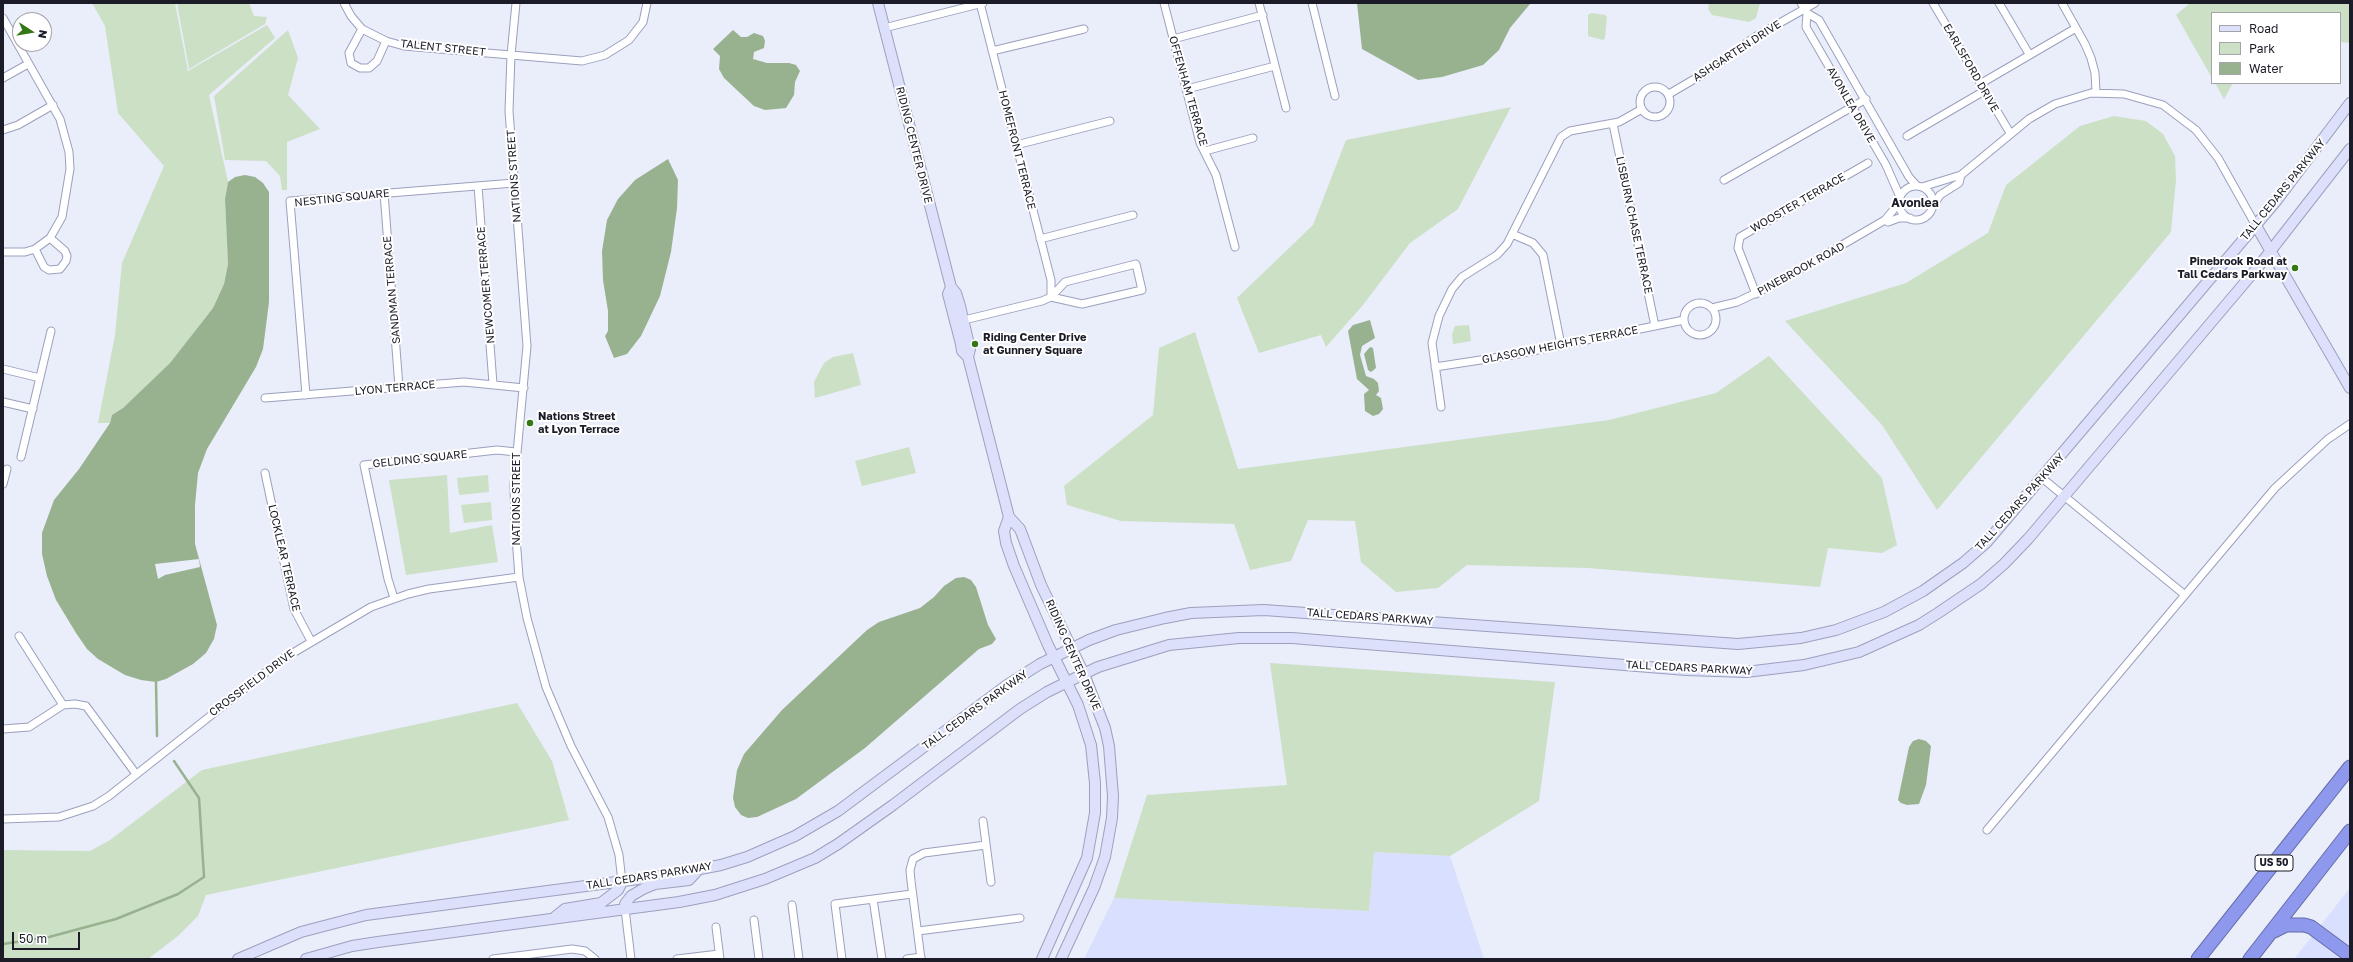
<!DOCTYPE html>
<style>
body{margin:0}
#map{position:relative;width:2353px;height:962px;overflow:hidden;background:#eaedfa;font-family:"Golos Text",sans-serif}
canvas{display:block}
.frame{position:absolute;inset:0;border:4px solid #1b1c28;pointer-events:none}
.legend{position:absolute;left:2211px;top:12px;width:130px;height:72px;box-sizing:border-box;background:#fff;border:1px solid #a4a4a9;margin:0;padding:5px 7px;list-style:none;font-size:12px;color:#1b1c28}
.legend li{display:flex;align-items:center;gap:8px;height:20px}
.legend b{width:20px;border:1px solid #a4a4a9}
.north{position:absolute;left:12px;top:12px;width:40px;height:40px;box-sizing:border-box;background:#fff;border:1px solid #a4a4a9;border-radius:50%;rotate:102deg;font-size:11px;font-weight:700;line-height:16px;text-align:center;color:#1b1c28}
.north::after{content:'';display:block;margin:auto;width:14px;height:18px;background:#337717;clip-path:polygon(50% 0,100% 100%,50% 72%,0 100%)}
.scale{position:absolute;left:12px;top:932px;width:68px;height:18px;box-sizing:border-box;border:2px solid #1b1c28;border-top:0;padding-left:5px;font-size:12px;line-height:14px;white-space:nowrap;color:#1b1c28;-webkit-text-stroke:3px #fff;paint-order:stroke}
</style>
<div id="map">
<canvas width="2353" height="962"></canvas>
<div class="frame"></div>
<ul class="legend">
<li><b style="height:5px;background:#dde0fa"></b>Road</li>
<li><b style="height:11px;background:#cce0c6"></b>Park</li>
<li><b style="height:11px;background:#98b290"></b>Water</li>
</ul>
<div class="north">N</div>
<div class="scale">50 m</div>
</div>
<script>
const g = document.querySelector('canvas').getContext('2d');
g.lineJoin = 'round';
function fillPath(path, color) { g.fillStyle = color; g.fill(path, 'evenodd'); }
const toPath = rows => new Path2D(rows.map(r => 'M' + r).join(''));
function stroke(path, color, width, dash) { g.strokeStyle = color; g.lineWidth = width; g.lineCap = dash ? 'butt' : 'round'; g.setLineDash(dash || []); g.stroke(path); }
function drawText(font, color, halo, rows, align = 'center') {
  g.font = font + ' "Golos Text",sans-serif'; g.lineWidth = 4; g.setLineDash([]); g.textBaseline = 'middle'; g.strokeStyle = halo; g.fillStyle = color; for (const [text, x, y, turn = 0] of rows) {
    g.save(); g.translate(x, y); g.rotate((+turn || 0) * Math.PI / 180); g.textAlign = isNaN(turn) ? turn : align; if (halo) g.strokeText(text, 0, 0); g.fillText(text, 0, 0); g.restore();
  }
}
const built = toPath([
 [1374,852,1450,856,1484,959,1084,959,1114,898,1369,911],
 [2350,888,2350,959,2294,959]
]);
const green = toPath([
 [92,3,175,3,188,71,267,25,275,38,209,95,228,182,225,199,228,264,224,284,213,308,170,363,123,408,112,415,110,423,98,423,115,335,122,263,164,166,118,113,105,26],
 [177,3,249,3,254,16,267,17,265,24,189,69],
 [1709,3,1760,3,1756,18,1749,22,1712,15,1708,9],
 [2190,3,2350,3,2350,43,2340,42,2340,13,2212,13,2212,78,2176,15],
 [1591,13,1605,15,1607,17,1605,38,1603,40,1588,36,1588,15],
 [288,30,298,58,288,95,320,129,287,142,287,190,282,190,280,176,266,161,225,160,214,96],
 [2215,83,2233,83,2224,99],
 [1511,107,1458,209,1410,243,1363,305,1326,347,1321,335,1259,353,1237,298,1313,225,1346,140],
 [2114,116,2146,121,2163,134,2175,156,2176,180,2171,232,1937,510,1882,425,1785,321,1906,283,1988,233,2006,185,2080,126],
 [1469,325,1471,341,1453,344,1452,334,1455,326],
 [1195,332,1238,469,1609,420,1716,393,1769,356,1882,478,1897,545,1882,553,1828,548,1820,587,1588,568,1467,565,1438,588,1396,592,1361,562,1355,521,1308,520,1291,561,1250,570,1234,524,1121,521,1067,505,1064,486,1153,415,1159,348],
 [853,353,861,385,815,398,814,382,824,363,833,357],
 [909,447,916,473,862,486,855,461],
 [447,475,450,533,492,525,498,562,406,575,389,480],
 [488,475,489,492,459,495,457,478],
 [491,502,492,520,464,523,461,505],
 [1270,663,1555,682,1539,801,1450,856,1374,852,1369,911,1114,898,1147,795,1287,785],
 [517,703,552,761,569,820,206,895,198,916,178,936,148,959,3,959,3,850,90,851,110,840,202,770]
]);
const water = toPath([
 [1357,3,1535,3,1530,4,1510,28,1499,50,1483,65,1442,77,1418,80,1362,49],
 [733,30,741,37,747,37,754,33,763,36,765,41,764,48,754,52,753,59,767,63,789,63,796,65,800,71,795,82,794,95,786,108,765,110,754,106,724,78,719,69,720,56,713,49],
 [668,159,678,180,677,208,671,252,660,296,641,336,627,354,614,358,605,336,608,331,608,311,603,280,602,251,607,220,618,199,635,180],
 [245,175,255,177,263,183,269,192,269,302,263,349,256,367,207,449,198,473,195,505,195,544,217,625,214,639,206,653,193,664,166,679,156,682,141,680,125,675,98,659,87,649,76,633,56,600,47,576,42,554,42,533,54,500,79,469,110,423,112,415,123,408,170,363,213,308,224,284,228,264,225,199,228,182,235,177],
 [1370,320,1375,338,1362,346,1360,355,1366,376,1374,379,1378,383,1379,391,1376,395,1381,398,1383,409,1379,414,1373,416,1365,411,1364,394,1369,390,1357,379,1348,331,1353,325],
 [1370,347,1373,348,1376,368,1371,372,1368,370,1364,354],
 [964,577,971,580,976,587,988,625,996,639,992,644,979,649,865,748,796,799,757,817,748,818,741,815,735,807,733,798,737,770,744,754,782,710,867,630,879,622,920,608,934,597,944,586,956,578],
 [1919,739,1926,741,1931,746,1926,785,1919,804,1907,805,1901,803,1898,800,1899,795,1909,747,1913,741]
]);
const pier = toPath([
 [199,559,200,567,165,575,158,579,155,564]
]);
const stream = toPath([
 [156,682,157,736],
 [3,944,49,937,116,919,178,894,204,877,199,798,174,761]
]);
const street = toPath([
 [344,3,351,16,362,29,386,41,404,46,582,61,605,55,629,40,643,22,647,3],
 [516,3,511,55,509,111,527,346,514,485,515,524,519,577,527,618,546,687,571,746,608,817,619,855,622,882],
 [980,3,1051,280,1051,297],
 [1164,3,1200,143,1216,175,1235,247],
 [1259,3,1286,108],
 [1312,3,1335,96],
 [1801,3,1807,13,1819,20,1909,177,1917,186],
 [1933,3,2010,133],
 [1999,3,2029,54],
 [2062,3,2085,44,2091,58,2095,73,2096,92],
 [1807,13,1806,27,1886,165,1900,197],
 [3,18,60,119,69,152,70,169,62,217,50,238,35,249,25,252,3,252],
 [884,28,983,3],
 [362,29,349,53,351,63,360,68,369,68,377,61,386,41],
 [1173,39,1263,15],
 [992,51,1084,29],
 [3,78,28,64],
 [1980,84,2076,28],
 '1640 102a15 15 0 1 1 30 0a15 15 0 1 1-30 0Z',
 [1187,89,1275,66],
 [1669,94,1703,74,1755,37,1815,3],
 [1613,124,1655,326],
 [3,130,18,125,53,105],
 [1907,136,1984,91],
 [1016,145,1110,121],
 [1205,151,1253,138],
 [1724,180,1866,99],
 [478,186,493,384],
 '1899 203a17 17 0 1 1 34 0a17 17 0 1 1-34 0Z',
 [1922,187,1961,175,2029,119,2055,104,2091,93,2124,94,2163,105,2196,130,2218,158,2255,224],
 [384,193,399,387],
 [1933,206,1940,195,1959,183,1961,175],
 [1885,220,1888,222,1899,218,1910,218],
 [1512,234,1533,243,1543,255,1561,345],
 [1040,239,1133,215],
 [35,249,44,267,49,270,60,269,66,261,67,256,65,251,50,238],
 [1756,294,1738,248,1740,237,1868,163],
 '1684 319a16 16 0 1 1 32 0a16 16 0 1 1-32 0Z',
 [1712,308,1737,302,1775,284,1885,220,1899,203],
 [960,321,1042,301,1051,297,1065,282,1136,264,1142,290,1082,304,1051,297],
 [1435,367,1513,355,1684,320],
 [3,369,40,378],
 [306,395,290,201,514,183],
 [265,398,464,382,524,388],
 [3,402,33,409],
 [1441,407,1432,343,1439,316,1452,289,1462,277,1497,255,1507,244,1561,137,1570,131,1619,122,1642,109],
 [21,457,51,331],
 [265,473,294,609,311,641],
 [2042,478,2185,595],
 [3,484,7,469],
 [394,598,388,579,364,465,497,450,516,452],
 [19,636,63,705],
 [3,729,29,727,63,705,75,704,86,706,136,774],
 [3,819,59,817,93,806,109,796,281,660,371,607,408,594,429,589,519,577],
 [983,821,991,882],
 [1987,830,2275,488,2328,439,2350,424],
 [873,899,882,959],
 [792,905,799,959],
 [625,909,631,959],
 [754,920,759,959],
 [716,927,720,959],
 [918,931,1020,918],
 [493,959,572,949,585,951,595,959],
 [677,959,719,954],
 [842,959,835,904,912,894],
 [907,959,921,957],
 [921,959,911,881,910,870,913,859,924,853,986,845]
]);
const secondary = toPath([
 [878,3,951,287,956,293,960,306,970,349,968,357],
 [2255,224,2350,388],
 [951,287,948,294,961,344,962,351,968,357,1009,517,1020,529,1041,585,1084,674,1105,728,1109,746,1113,796,1112,818,1105,857,1094,888,1061,959],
 [1009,517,1004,531,1006,543,1014,566,1048,645,1078,705,1091,745,1095,783,1095,813,1087,858,1042,959],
 [625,909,625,904,631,896,643,889,655,884,689,880,698,870],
 [555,917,565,909,601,903,618,890,622,882],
 [238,959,301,932,366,915,669,875,721,865,747,857,795,836,838,811,1007,685,1040,664,1089,640,1116,630,1165,618,1191,613,1264,610,1738,644,1801,638,1836,630,1884,612,1923,591,1963,563,1986,543,2277,200,2350,103],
 [306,959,352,946,378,942,679,902,715,895,765,879,815,858,838,844,893,805,1020,709,1047,692,1098,667,1169,645,1239,638,1292,638,1686,670,1746,672,1804,665,1859,652,1919,625,1938,613,1981,584,2004,564,2028,539,2258,267,2350,149]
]);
const highway = toPath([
 [2274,931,2286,925,2304,925,2311,927,2349,955],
 [2198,959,2350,767],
 [2250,959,2350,831]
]);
const markers = [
 [2295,268,4,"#337717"],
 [975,344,4,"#337717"],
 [530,423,4,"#337717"]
];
const shields = [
 [2274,863,38]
];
const shieldNames = [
 ["US 50",2274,863]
];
const streetNames = [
 ["TALENT STREET",443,48,6],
 ["ASHGARTEN DRIVE",1737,51,-33],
 ["EARLSFORD DRIVE",1971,68,60],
 ["OFFENHAM TERRACE",1188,91,74],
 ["AVONLEA DRIVE",1851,105,60],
 ["RIDING CENTER DRIVE",914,145,76],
 ["HOMEFRONT TERRACE",1017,150,76],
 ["NATIONS STREET",514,176,-94],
 ["TALL CEDARS PARKWAY",2283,190,-51],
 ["NESTING SQUARE",342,198,-6],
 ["WOOSTER TERRACE",1798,203,-30],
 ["LISBURN CHASE TERRACE",1634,225,78],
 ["PINEBROOK ROAD",1801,269,-29],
 ["NEWCOMER TERRACE",486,285,-95],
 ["SANDMAN TERRACE",392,290,-95],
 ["GLASGOW HEIGHTS TERRACE",1560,345,-11],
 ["LYON TERRACE",395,388,-5],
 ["GELDING SQUARE",420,459,-6],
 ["NATIONS STREET",517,499,-90],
 ["TALL CEDARS PARKWAY",2020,502,-48],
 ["LOCKLEAR TERRACE",284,558,77],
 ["TALL CEDARS PARKWAY",1370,617,4],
 ["RIDING CENTER DRIVE",1073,655,66],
 ["TALL CEDARS PARKWAY",1689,668,3],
 ["CROSSFIELD DRIVE",252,683,-37],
 ["TALL CEDARS PARKWAY",975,710,-36],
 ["TALL CEDARS PARKWAY",649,876,-9]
];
const poiNames = [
 ["Pinebrook Road at",2287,262,"right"],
 ["Tall Cedars Parkway",2287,275,"right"],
 ["Riding Center Drive",983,338],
 ["at Gunnery Square",983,351],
 ["Nations Street",538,417],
 ["at Lyon Terrace",538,430]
];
const neighbourhoodNames = [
 ["Avonlea",1915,203]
];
fillPath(built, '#d9dffe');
fillPath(green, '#cce0c6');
fillPath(water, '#98b290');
fillPath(pier, '#eaedfa');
stroke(stream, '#98b290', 2.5);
stroke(street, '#9ba0be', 9);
stroke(secondary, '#9ba0be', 12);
stroke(highway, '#666da8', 15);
stroke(street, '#fff', 7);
stroke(secondary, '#dde0fa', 10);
stroke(highway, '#8e98ed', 13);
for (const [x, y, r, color] of markers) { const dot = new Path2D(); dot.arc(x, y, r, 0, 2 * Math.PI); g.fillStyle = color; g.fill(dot); stroke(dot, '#fff', 1.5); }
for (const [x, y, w] of shields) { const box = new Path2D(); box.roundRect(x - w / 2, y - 8, w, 16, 3); g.fillStyle = '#fff'; g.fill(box); stroke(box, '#1b1c28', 1); }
drawText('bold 10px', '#1b1c28', null, shieldNames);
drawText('11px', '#1b1c28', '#fff', streetNames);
drawText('bold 11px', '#1b1c28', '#fff', poiNames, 'left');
drawText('bold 12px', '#1b1c28', '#fff', neighbourhoodNames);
</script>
